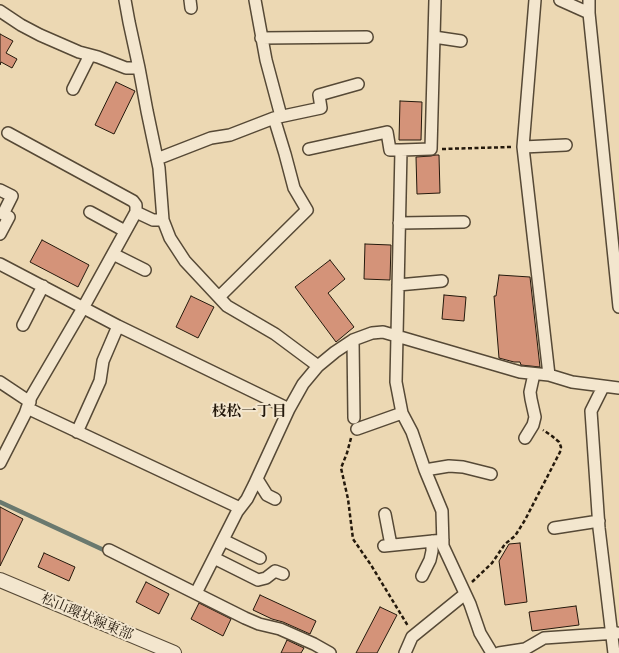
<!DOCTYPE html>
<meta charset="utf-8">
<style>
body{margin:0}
canvas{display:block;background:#ecd8b3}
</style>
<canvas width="619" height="653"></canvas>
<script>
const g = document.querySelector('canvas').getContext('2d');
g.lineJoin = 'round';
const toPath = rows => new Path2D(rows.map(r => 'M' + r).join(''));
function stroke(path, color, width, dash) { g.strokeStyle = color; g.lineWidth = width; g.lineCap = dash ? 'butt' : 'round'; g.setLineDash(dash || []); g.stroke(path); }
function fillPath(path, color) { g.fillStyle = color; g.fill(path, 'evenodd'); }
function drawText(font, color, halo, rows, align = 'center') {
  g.font = font + ' "Libre Caslon Text","Noto Serif JP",serif'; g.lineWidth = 4; g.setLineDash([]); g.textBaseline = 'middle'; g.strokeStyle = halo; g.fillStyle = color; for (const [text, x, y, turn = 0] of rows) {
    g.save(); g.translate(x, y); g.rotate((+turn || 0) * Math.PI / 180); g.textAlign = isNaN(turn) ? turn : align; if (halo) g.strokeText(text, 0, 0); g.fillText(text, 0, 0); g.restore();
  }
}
const stream = toPath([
 [0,502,108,552]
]);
const building = toPath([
 [0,34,13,41,6,53,17,59,12,68,1,62,0,65,0,34],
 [116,82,135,91,114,134,95,125,116,82],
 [400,101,422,102,421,140,399,140,400,101],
 [435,155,439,155,440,193,417,194,416,157,431,156,435,155],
 [42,240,89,265,78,287,30,262,42,240],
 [365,244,391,245,390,280,364,279,365,244],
 [330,260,345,279,328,293,354,327,336,342,295,287,330,260],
 [499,275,530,277,540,367,521,365,520,362,514,362,499,358,494,296,496,296,499,275],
 [444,295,466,297,464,321,442,319,444,295],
 [191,296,214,307,198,338,176,327,191,296],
 [0,507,23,519,0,566,0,507],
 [520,543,527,602,505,605,499,561,509,544,520,543],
 [44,553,75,567,69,581,38,567,44,553],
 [146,582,169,594,159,614,136,602,146,582],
 [260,595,316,621,310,634,283,622,272,619,253,610,260,595],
 [199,603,231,619,223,636,191,619,199,603],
 [576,606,579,625,532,631,529,612,576,606],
 [380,607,397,615,377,653,356,653,380,607],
 [287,640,304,648,301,653,281,653,287,640]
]);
const path = toPath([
 [442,149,511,147],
 [351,438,347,453,341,468,348,499,353,539,371,565,408,626],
 [472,582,492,563,505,544,515,536,525,520,560,452,561,447,559,442,552,436,543,430]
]);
const minor = toPath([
 [125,0,129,22,139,68,147,111,159,168,163,220,170,238,185,261,227,306,275,334,318,366],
 [190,0,191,8],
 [255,0,266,60,281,116],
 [435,0,431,149,401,150,396,382,402,413,412,432,425,470,442,511,443,546,470,604,480,633,492,653],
 [535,0,523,147,549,375],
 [560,0,589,13],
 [589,0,589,13,619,307],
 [0,11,21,25,40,35,79,52,98,57,126,68,139,68],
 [434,37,461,41],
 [261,38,367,37],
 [73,89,90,55],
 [274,118,321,108,319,95,358,84],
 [8,133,133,201,136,205,136,212],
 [523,147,566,145],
 [309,149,387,132,390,150,401,150],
 [157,159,211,138,230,135,274,118,285,154,294,188,307,210,219,297],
 [0,190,12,196,3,214,9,217,0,234],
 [90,212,125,231],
 [399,223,464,222],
 [113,254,145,270],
 [0,264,118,326,289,409],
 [398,285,442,281],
 [23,325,43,286],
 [353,340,354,418],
 [0,382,30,402],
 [603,387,591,411,599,528,614,653],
 [27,408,240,508],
 [357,429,402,413],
 [77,432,100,381,103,361,118,326],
 [525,438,533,425,535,417,531,399,530,392,534,374],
 [0,463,25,414,31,397,83,308,136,212,153,220,163,220],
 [425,470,449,466,463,467,491,474],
 [257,479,267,495,275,499],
 [385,514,391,545],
 [554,528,599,521],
 [223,540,260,558],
 [384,546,443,540],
 [109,550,245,618,259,624,280,629,314,644,330,653],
 [214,558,258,580,266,578,275,571,283,574],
 [422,576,430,560,432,551,432,541],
 [196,593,237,512,247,499,254,485,289,409,303,384,318,366,335,352,353,340,372,333,383,332,520,372,549,375,572,382,619,388],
 [405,653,412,637,465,594],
 [499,653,525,649,544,638,617,633]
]);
const tertiary = toPath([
 [0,580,174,653]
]);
const streetNames = [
 ["松山環状線東部",87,617,23]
];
const neighbourhoodNames = [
 ["枝松一丁目",249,412]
];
stroke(stream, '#6a796f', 4.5);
fillPath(building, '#d49379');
stroke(building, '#24190c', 1);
stroke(minor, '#564936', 14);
stroke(tertiary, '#564936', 16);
stroke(path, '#24190c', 2.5, [4, 2.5]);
stroke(minor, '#f3e6ce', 11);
stroke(tertiary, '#f3e6ce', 14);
drawText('14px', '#24190c', '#f3e6ce', streetNames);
drawText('bold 15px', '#24190c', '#f3e6ce', neighbourhoodNames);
</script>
